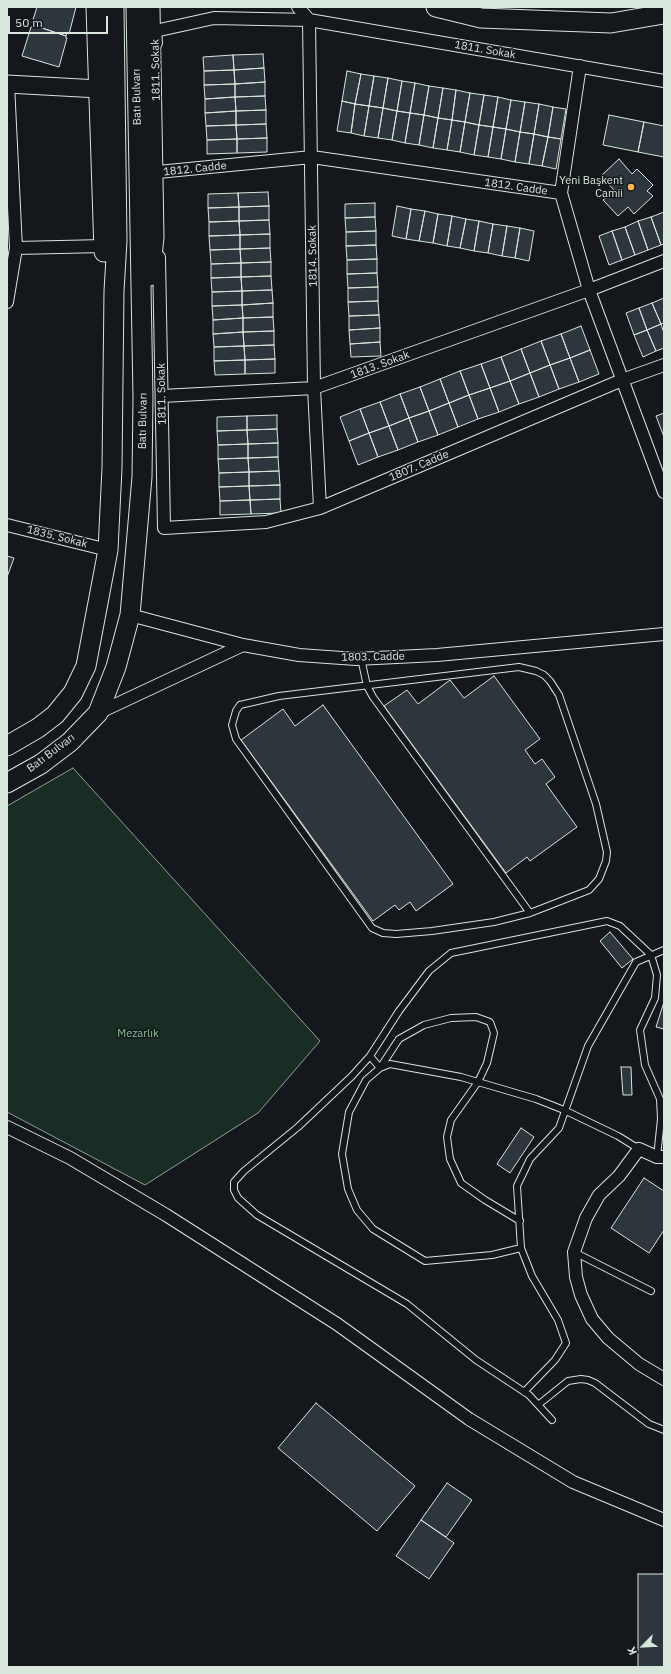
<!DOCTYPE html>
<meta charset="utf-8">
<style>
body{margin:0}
#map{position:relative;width:671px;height:1674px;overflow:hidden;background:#14181c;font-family:"IBM Plex Sans",sans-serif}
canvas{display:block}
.frame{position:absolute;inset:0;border:8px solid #d8e6dc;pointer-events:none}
.north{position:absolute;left:623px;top:1626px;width:40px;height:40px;-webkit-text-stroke:3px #14181c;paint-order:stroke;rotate:246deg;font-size:11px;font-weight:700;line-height:16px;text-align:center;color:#d8e6dc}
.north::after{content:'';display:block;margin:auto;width:14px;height:18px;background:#d8e6dc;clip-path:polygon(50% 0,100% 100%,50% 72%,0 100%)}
.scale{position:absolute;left:8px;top:16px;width:100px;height:18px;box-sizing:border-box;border:2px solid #d8e6dc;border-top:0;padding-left:5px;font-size:12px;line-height:14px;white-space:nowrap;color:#d8e6dc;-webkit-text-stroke:3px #14181c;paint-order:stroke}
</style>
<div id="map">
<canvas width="671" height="1674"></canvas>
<div class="frame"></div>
<div class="north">K</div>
<div class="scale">50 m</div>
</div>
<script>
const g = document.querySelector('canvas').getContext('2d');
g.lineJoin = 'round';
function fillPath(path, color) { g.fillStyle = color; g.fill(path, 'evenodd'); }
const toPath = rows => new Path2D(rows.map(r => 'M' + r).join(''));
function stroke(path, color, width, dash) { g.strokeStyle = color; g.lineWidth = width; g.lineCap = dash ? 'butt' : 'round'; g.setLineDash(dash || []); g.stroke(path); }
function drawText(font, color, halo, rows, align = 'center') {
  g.font = font + ' "IBM Plex Sans",sans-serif'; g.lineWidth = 3; g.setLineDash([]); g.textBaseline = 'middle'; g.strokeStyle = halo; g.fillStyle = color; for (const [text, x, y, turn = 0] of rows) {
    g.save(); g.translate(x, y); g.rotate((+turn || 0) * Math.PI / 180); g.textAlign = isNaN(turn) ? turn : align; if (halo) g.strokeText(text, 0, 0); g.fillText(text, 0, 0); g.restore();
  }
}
const green = toPath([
 [73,768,320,1041,258,1113,145,1185,7,1112,7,806,73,768]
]);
const building = toPath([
 [37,7,76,7,69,34,67,33,66,36,33,25,33,23,32,23,37,7],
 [33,25,66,36,66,38,67,38,59,67,22,56,31,27,32,27,33,25],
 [263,54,264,68,234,70,233,55,263,54],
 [233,55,234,70,204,71,203,57,233,55],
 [264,68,265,82,235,84,234,70,264,68],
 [234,70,235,84,204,85,204,71,234,70],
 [347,71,361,74,355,104,342,101,347,71],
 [361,74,374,76,369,106,355,104,361,74],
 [374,76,388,78,383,108,369,106,374,76],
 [388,78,402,81,397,111,383,108,388,78],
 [402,81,415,83,410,113,397,111,402,81],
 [265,82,265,96,235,97,235,84,265,82],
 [415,83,429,86,424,115,410,113,415,83],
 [235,84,235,97,205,99,204,85,235,84],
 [429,86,443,88,438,118,424,115,429,86],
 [443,88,456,90,452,120,438,118,443,88],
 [456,90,470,93,465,122,452,120,456,90],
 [470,93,484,95,479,125,465,122,470,93],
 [484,95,498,97,493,127,479,125,484,95],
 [265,96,266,110,236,111,235,97,265,96],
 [235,97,236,111,205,113,205,99,235,97],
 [498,97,511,100,506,129,493,127,498,97],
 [511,100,525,102,520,132,506,129,511,100],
 [342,101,355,104,351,133,337,131,342,101],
 [525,102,539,104,534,134,520,132,525,102],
 [355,104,369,106,364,136,351,133,355,104],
 [539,104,553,107,548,137,534,134,539,104],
 [369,106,383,108,378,138,364,136,369,106],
 [553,107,566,109,561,139,548,137,553,107],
 [383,108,397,111,392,140,378,138,383,108],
 [266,110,266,124,236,125,236,111,266,110],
 [236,111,236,125,206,126,205,113,236,111],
 [397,111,410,113,405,143,392,140,397,111],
 [410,113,424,115,419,145,405,143,410,113],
 [424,115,438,118,433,148,419,145,424,115],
 [609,115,644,122,638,152,603,145,609,115],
 [438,118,452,120,447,150,433,148,438,118],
 [452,120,465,122,460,152,447,150,452,120],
 [465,122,479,125,474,155,460,152,465,122],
 [644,122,664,126,664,157,638,152,644,122],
 [266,124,267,138,237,139,236,125,266,124],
 [236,125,237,139,207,140,206,126,236,125],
 [479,125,493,127,488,157,474,155,479,125],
 [493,127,506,129,501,159,488,157,493,127],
 [506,129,520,132,515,162,501,159,506,129],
 [520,132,534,134,529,164,515,162,520,132],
 [534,134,548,137,542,166,529,164,534,134],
 [548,137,561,139,556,169,542,166,548,137],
 [267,138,267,152,237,153,237,139,267,138],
 [237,139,237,153,207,154,207,140,237,139],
 [619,159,632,174,637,169,653,185,647,191,653,196,634,214,628,207,618,216,603,200,614,190,601,176,619,159],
 [268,192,269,206,239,207,238,193,268,192],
 [238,193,239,207,208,208,208,194,238,193],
 [375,203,375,217,345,218,345,204,375,203],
 [269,206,269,220,239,221,239,207,269,206],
 [397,206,411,209,406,239,392,236,397,206],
 [239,207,239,221,209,222,208,208,239,207],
 [411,209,425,211,419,241,406,239,411,209],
 [425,211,438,214,433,243,419,241,425,211],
 [664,212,664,244,661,245,651,217,664,212],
 [438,214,452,216,447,246,433,243,438,214],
 [452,216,466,219,460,248,447,246,452,216],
 [375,217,376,231,346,232,345,218,375,217],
 [651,217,661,245,648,250,638,221,651,217],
 [466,219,479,221,474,251,460,248,466,219],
 [269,220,270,234,240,235,239,221,269,220],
 [239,221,240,235,209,236,209,222,239,221],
 [479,221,493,224,488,253,474,251,479,221],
 [638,221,648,250,635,255,625,227,638,221],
 [493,224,507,226,502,256,488,253,493,224],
 [507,226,520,228,515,258,502,256,507,226],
 [625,227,635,255,622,260,612,231,625,227],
 [520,228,534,231,529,261,515,258,520,228],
 [376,231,376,245,346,246,346,232,376,231],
 [612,231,622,260,609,265,599,236,612,231],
 [270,234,270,248,240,249,240,235,270,234],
 [240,235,240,249,210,250,209,236,240,235],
 [376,245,377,259,347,260,346,246,376,245],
 [270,248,271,262,241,263,240,249,270,248],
 [240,249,241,263,211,264,210,250,240,249],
 [377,259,377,273,347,274,347,260,377,259],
 [271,262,271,276,241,277,241,263,271,262],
 [241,263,241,277,211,278,211,264,241,263],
 [377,273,378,287,348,288,347,274,377,273],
 [271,276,272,290,242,291,241,277,271,276],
 [241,277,242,291,212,292,211,278,241,277],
 [378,287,378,301,348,302,348,288,378,287],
 [272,290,273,303,242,305,242,291,272,290],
 [242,291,242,305,212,306,212,292,242,291],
 [664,298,664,323,661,324,652,303,664,298],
 [378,301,379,315,349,316,348,302,378,301],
 [273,303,273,317,243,318,242,305,273,303],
 [652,303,661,324,647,330,639,308,652,303],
 [242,305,243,318,213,320,212,306,242,305],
 [639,308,647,330,634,335,626,313,639,308],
 [379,315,380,328,349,330,349,316,379,315],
 [273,317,274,331,243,332,243,318,273,317],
 [243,318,243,332,213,334,213,320,243,318],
 [661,324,664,333,664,348,656,351,647,330,661,324],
 [581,326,590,350,570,358,561,334,581,326],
 [380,328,380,342,350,344,349,330,380,328],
 [647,330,656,351,643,357,634,335,647,330],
 [274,331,274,345,244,346,243,332,274,331],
 [243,332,244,346,214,347,213,334,243,332],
 [561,334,570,358,550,365,541,341,561,334],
 [541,341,550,365,530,373,521,349,541,341],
 [380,342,381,356,351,357,350,344,380,342],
 [274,345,275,359,245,360,244,346,274,345],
 [244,346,245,360,214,361,214,347,244,346],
 [521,349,530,373,510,381,501,357,521,349],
 [590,350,599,374,579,382,570,358,590,350],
 [501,357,510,381,490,388,481,364,501,357],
 [570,358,579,382,559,389,550,365,570,358],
 [275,359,275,373,245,374,245,360,275,359],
 [245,360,245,374,215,375,214,361,245,360],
 [481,364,490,388,469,395,460,371,481,364],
 [550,365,559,389,539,397,530,373,550,365],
 [460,371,469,395,449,403,440,379,460,371],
 [530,373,539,397,519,404,510,381,530,373],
 [440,379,449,403,429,411,420,387,440,379],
 [510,381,519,404,499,412,490,388,510,381],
 [420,387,429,411,409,418,400,394,420,387],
 [490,388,499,412,478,419,469,395,490,388],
 [400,394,409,418,389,426,380,402,400,394],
 [469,395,478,419,458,427,449,403,469,395],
 [380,402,389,426,369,433,360,409,380,402],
 [449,403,458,427,438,435,429,411,449,403],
 [360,409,369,433,349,441,340,417,360,409],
 [429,411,438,435,418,442,409,418,429,411],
 [664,413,664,437,656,416,664,413],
 [277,415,277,429,247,430,247,416,277,415],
 [247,416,247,430,217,431,217,417,247,416],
 [409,418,418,442,398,450,389,426,409,418],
 [389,426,398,450,378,457,369,433,389,426],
 [277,429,278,443,248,444,247,430,277,429],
 [247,430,248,444,218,445,217,431,247,430],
 [369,433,378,457,358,465,349,441,369,433],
 [278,443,278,457,248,458,248,444,278,443],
 [248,444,248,458,218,459,218,445,248,444],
 [278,457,279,471,249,472,248,458,278,457],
 [248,458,249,472,219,473,218,459,248,458],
 [279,471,280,485,249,486,249,472,279,471],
 [249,472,249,486,219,487,219,473,249,472],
 [280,485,280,499,250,500,249,486,280,485],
 [249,486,250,500,220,501,219,487,249,486],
 [280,499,281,513,251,514,250,500,280,499],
 [250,500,251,514,220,515,220,501,250,500],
 [7,556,14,558,7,577,7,556],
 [494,676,540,739,525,750,535,764,542,759,555,777,546,784,577,827,530,861,527,857,506,873,384,706,407,690,418,704,450,680,464,698,494,676],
 [323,705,453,884,416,911,410,902,399,910,395,905,373,921,241,740,283,709,295,726,323,705],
 [610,932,633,959,622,968,600,941,610,932],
 [664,1002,664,1029,656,1027,664,1002],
 [621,1067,631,1067,632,1095,623,1095,621,1067],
 [521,1128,534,1137,510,1173,497,1164,521,1128],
 [644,1178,664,1191,664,1230,649,1253,611,1228,644,1178],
 [316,1403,415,1486,377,1531,278,1448,316,1403],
 [447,1483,472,1500,446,1537,421,1520,447,1483],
 [421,1520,454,1543,429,1579,396,1556,421,1520],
 [638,1574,664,1574,664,1667,638,1667,638,1574]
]);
const service = toPath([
 [361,658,367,686,373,697,530,913],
 [519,667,536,671,544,675,550,681,559,695,596,804,607,852,606,861,599,879,589,890,530,913,494,922,432,931,396,934,383,933,372,928,236,739,232,725,236,711,240,705,279,696,519,667],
 [370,1056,380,1068,399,1039,424,1025,451,1018,476,1017,490,1022,494,1033,487,1063,478,1082,451,1120,447,1137,450,1159,461,1183,485,1200,520,1221],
 [521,1248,492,1255,425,1261,373,1229,357,1210,348,1189,342,1154,349,1112,366,1080,380,1068,390,1064,461,1077,536,1099,564,1110,618,1136,639,1149],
 [574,1252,651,1291],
 [524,1392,555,1360,566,1343,558,1320,532,1276,521,1248,517,1186,530,1159,559,1128,588,1046,636,962,664,950],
 [538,1405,568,1381,581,1379,588,1380,595,1383,649,1424,664,1430],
 [552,1420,529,1395,476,1360,407,1304,257,1215,238,1198,234,1190,234,1182,244,1171,298,1127,352,1076,370,1056,399,1011,429,971,451,953,607,921,620,926,651,955,657,975,655,998,640,1030,645,1065,660,1099,661,1119,657,1157]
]);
const minor = toPath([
 [298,7,309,20,314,388,320,508],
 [156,43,155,31,214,18,309,20,664,81],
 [158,172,312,157,561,193,589,290,664,492],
 [561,193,580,66],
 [16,248,104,246],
 [159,257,164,528,266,522,320,508,622,380,664,365],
 [7,302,16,248,8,84],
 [162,396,314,388,589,290,664,261],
 [7,525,108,550],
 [130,615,243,645],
 [98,713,243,645,299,655,356,659,437,655,664,634],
 [7,1127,70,1158,166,1215,337,1324,469,1419,573,1482,664,1520],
 [664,1157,657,1157,639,1149,619,1176,599,1195,586,1218,574,1252,576,1277,581,1295,592,1319,608,1338,639,1364,664,1379]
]);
const secondary = toPath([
 [7,84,99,89]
]);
const primary = toPath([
 [96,7,104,252],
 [150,7,154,237,150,276],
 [436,7,481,18,558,21,611,23,664,14],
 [7,746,38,728,55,715,73,693,86,666,108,550,112,468,114,291,117,241,114,7],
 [7,783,41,764,70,742,98,713,116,667,130,615,142,477,143,397,136,7]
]);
const markers = [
 [631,187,4,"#ffb74d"]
];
const streetNames = [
 ["1811. Sokak",485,50,10],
 ["1811. Sokak",156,70,-91],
 ["Batı Bulvarı",137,97,-91],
 ["1812. Cadde",195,169,-6],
 ["1812. Cadde",516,187,8],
 ["1814. Sokak",313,256,-91],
 ["1813. Sokak",380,365,-20],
 ["1811. Sokak",162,394,-91],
 ["Batı Bulvarı",143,421,-89],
 ["1807. Cadde",419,466,-23],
 ["1835. Sokak",57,537,14],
 ["1803. Cadde",373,657,-1],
 ["Batı Bulvarı",51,753,-37]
];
const poiNames = [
 ["Yeni Başkent",623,181],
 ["Camii",623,194]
];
const parkNames = [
 ["Mezarlık",138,1034]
];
fillPath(green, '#1a2d24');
stroke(green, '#939e99', 1);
fillPath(building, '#2c363c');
stroke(building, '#d8e6dc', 1);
stroke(service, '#d8e6dc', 8);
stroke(minor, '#d8e6dc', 14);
stroke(secondary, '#d8e6dc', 19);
stroke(primary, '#d8e6dc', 21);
stroke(service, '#14181c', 6);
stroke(minor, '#14181c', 12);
stroke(secondary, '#14181c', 17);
stroke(primary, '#14181c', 19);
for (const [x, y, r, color] of markers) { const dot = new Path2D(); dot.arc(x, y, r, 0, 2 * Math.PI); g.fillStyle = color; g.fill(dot); stroke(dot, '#14181c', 1.5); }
drawText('11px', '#d8e6dc', '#14181c', streetNames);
drawText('11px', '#d8e6dc', '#14181c', poiNames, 'right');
drawText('11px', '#8ac095', '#14181c', parkNames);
</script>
